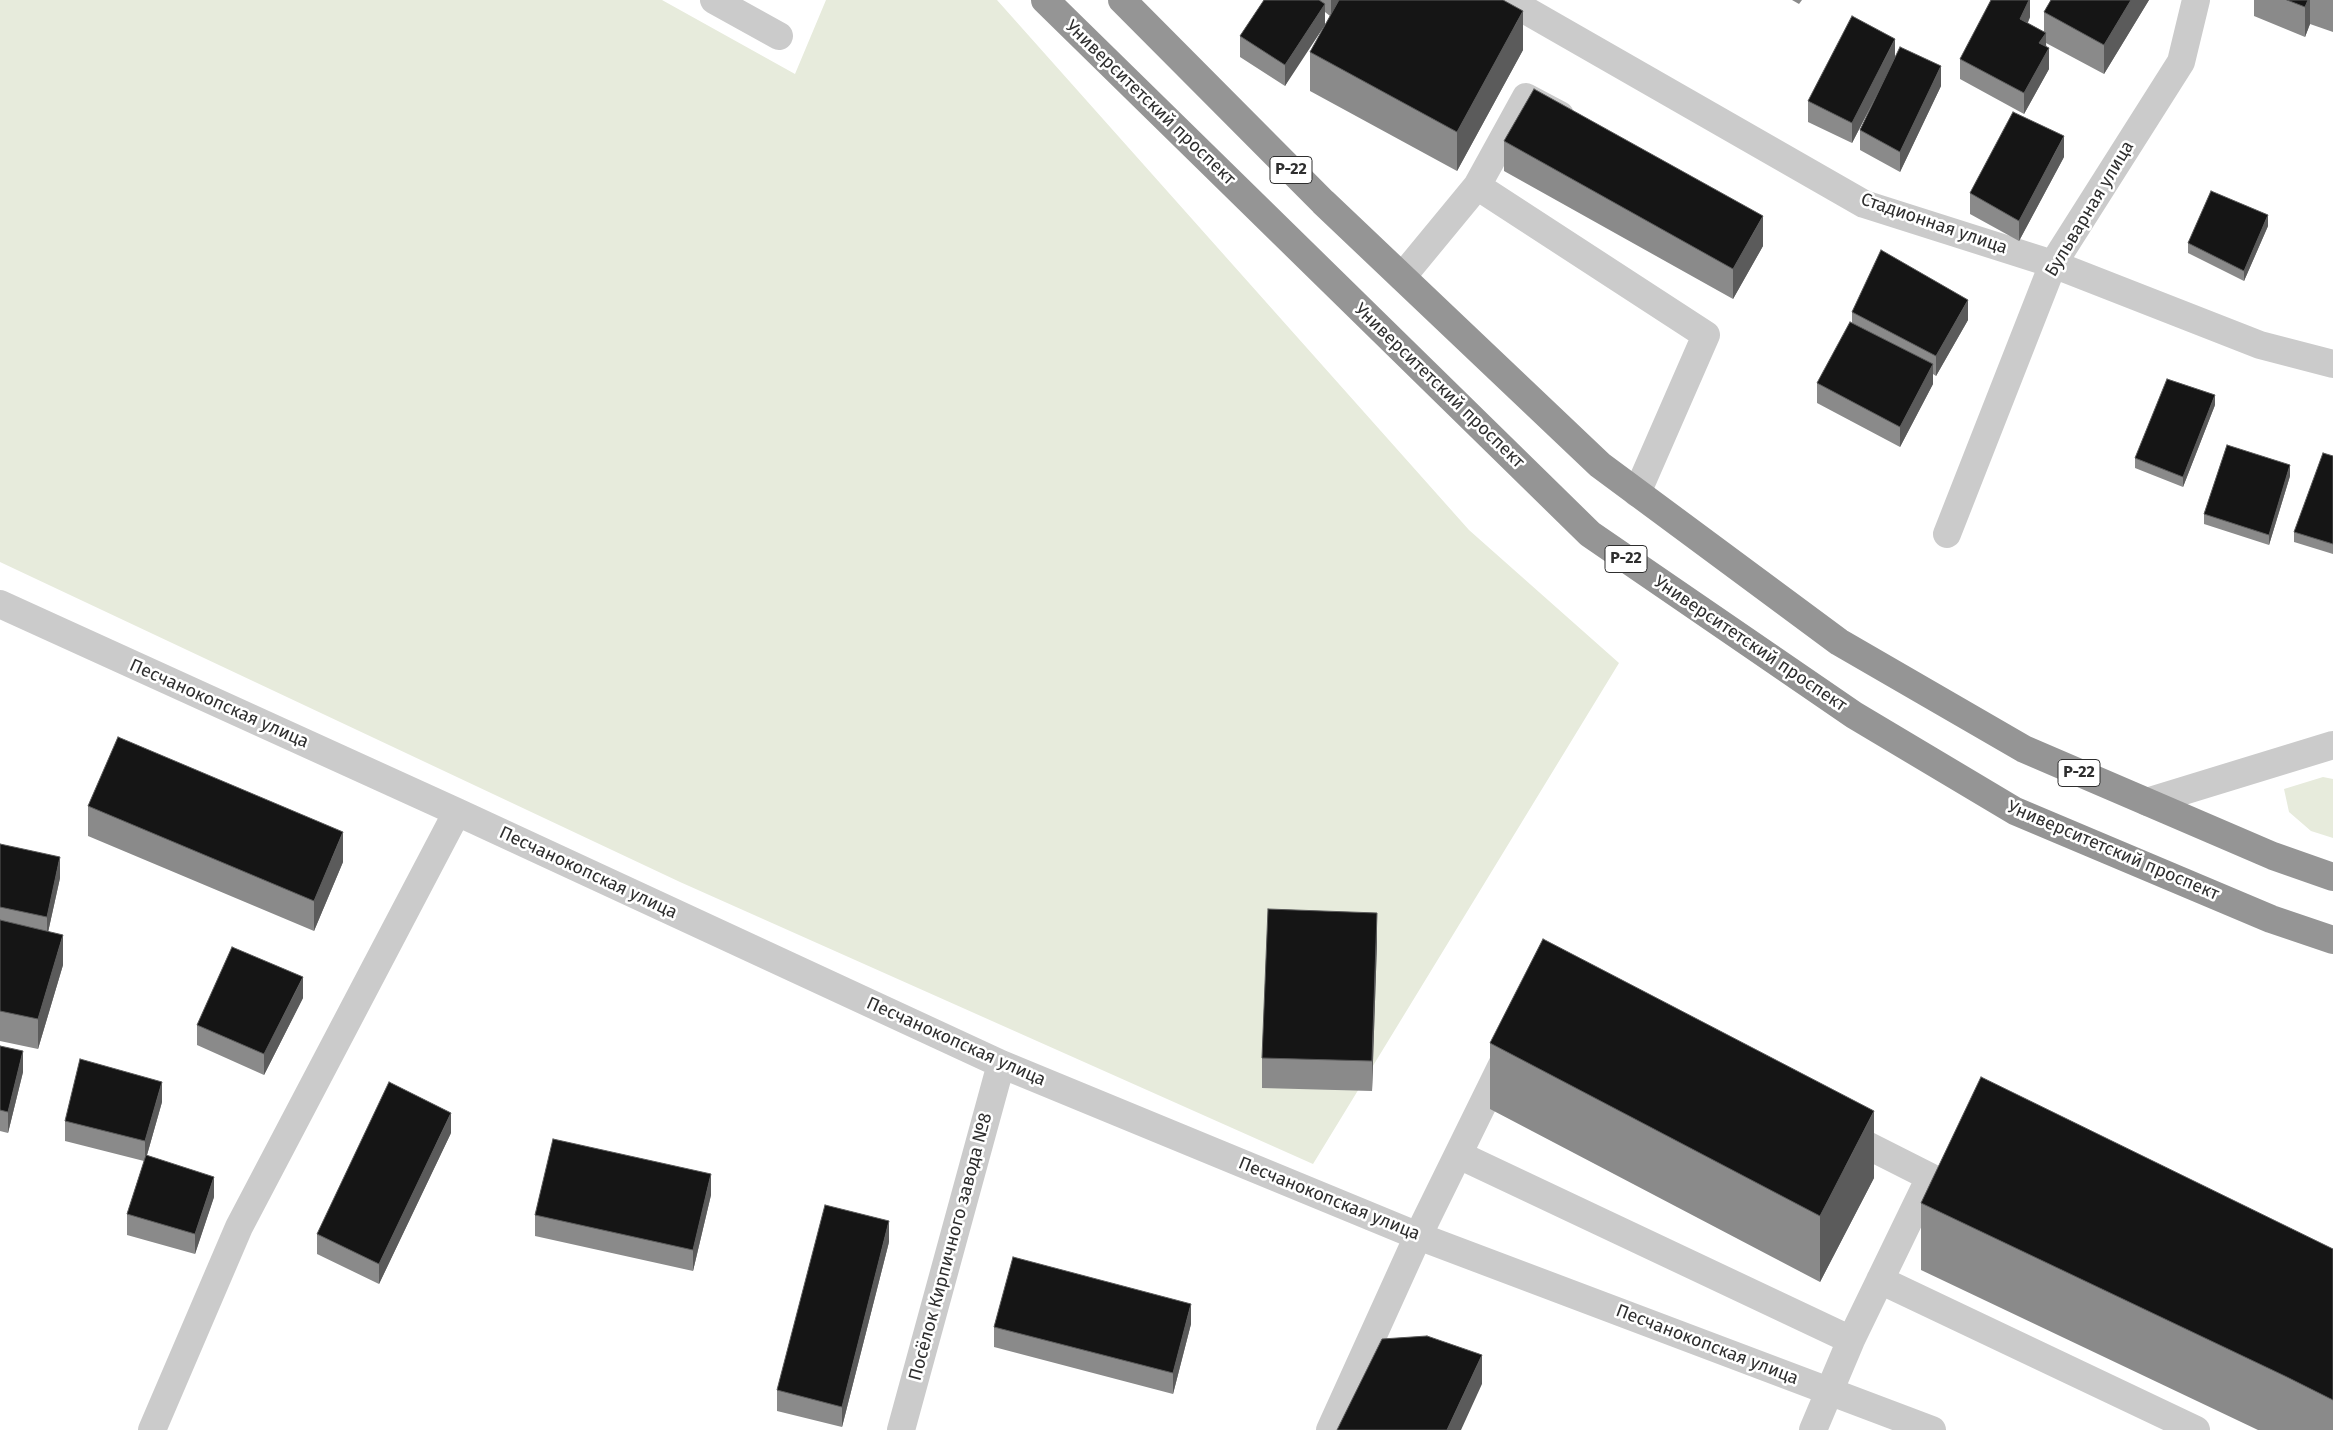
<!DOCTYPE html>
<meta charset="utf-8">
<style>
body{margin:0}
canvas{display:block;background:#fff}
</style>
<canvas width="2333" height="1430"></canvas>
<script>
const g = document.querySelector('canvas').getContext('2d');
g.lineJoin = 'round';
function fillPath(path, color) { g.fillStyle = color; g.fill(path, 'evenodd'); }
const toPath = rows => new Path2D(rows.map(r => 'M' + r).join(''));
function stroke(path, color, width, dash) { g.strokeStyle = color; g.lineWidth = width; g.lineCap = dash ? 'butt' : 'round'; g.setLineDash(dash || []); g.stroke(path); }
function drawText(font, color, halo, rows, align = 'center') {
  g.font = font + ' "Fira Sans",sans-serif'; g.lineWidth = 5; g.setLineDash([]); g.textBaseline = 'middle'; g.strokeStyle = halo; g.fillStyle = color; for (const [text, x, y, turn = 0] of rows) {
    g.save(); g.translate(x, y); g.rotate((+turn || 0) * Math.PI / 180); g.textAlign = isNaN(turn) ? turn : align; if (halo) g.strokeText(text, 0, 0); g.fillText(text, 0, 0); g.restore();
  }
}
const green = toPath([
 [0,0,662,0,795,74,826,0,997,0,1469,530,1619,663,1313,1164,680,882,0,562],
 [2323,777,2333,779,2333,838,2311,831,2289,812,2284,789]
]);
const minor = toPath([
 [714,0,779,36],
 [1508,0,1864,204,2053,264,2260,345,2333,364],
 [1477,186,1526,97,1560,115],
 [1402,277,1477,186,1706,335,1637,493],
 [1947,534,2053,264,2181,62,2196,0],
 [0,604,457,812,1001,1064,1418,1236,1932,1430],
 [2147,802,2333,745],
 [1459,1155,1851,1340],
 [1880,1280,2196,1430],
 [152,1430,239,1227,457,812],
 [901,1430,1001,1064],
 [1330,1430,1418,1236,1505,1059],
 [1813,1430,1851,1340,1930,1177,1841,1132]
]);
const highway = toPath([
 [1045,0,1590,534,1854,715,2015,811,2271,919,2333,940],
 [1122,0,1323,202,1600,465,1839,642,2024,749,2273,856,2333,877]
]);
const wall = toPath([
 [1264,0,1503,0,1523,50,1457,171,1310,91,1310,52,1330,16,1325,12,1285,86,1240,57,1240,36],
 [1792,0,1802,0,1799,4],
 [2030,0,2030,17,2028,23,2044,32,2044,12,2051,0,2149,0,2104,74,2046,43,2049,69,2024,114,1960,79,1960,59],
 [2254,0,2333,0,2333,32,2310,24,2305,37,2254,16],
 [1895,57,1941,86,1900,172,1860,150,1860,130,1881,87,1852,143,1808,122,1808,101],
 [1504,141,1763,246,1733,299,1504,171],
 [2064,157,2019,241,1970,214,1970,193],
 [2268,226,2244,281,2188,253,2188,243],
 [1852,312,1968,320,1936,376,1933,374,1933,384,1900,447,1817,403,1817,383,1852,323],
 [2215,405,2183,487,2135,468,2135,458],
 [2333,456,2333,554,2294,542,2294,532],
 [2290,476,2269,545,2204,524,2204,514],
 [88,806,343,862,314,931,88,836],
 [0,844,60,878,48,932,63,965,38,1049,0,1041],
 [1377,942,1372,1091,1262,1088,1262,1058],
 [303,998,264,1075,197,1045,197,1025],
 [1490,1043,1874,1178,1820,1282,1490,1109],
 [0,1046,23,1072,8,1133,0,1131],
 [162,1102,147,1155,214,1197,195,1254,127,1235,127,1214,144,1161,65,1141,65,1121],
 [451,1133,379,1284,317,1254,317,1234],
 [711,1195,693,1271,535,1236,535,1215],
 [1921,1203,2333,1249,2333,1430,2258,1430,1921,1270],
 [889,1242,842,1427,777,1411,777,1390],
 [1191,1324,1173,1394,994,1347,994,1327]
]);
const shadedWall = toPath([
 [1331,0,1343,0,1331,17],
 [2029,0,2030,0,2030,17,2020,39,2020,19],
 [2131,0,2149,0,2104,74,2104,45],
 [2308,0,2310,0,2310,24,2305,37,2305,7],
 [1325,4,1325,25,1285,86,1285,65],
 [1523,11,1523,50,1457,171,1457,132],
 [2046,33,2046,53,2039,43],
 [1895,39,1895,59,1852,143,1852,123],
 [2049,48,2049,69,2024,114,2024,93],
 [1941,66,1941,86,1900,172,1900,152],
 [2064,136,2064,157,2019,241,2019,221],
 [2268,215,2268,226,2244,281,2244,271],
 [1763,216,1763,246,1733,299,1733,269],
 [1968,300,1968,320,1936,376,1936,356],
 [1933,364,1933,384,1900,447,1900,427],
 [2215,395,2215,405,2183,487,2183,477],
 [2290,465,2290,476,2269,545,2269,535],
 [343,832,343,862,314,931,314,901],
 [60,857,60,878,47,937,47,917],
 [1377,913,1377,942,1372,1091,1372,1061],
 [63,935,63,965,38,1049,38,1019],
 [303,977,303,998,264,1075,264,1054],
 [23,1051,23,1072,8,1133,8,1112],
 [162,1082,162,1102,145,1162,145,1141],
 [1874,1111,1874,1178,1820,1282,1820,1216],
 [451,1113,451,1133,379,1284,379,1264],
 [711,1174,711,1195,693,1271,693,1250],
 [214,1177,214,1197,195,1254,195,1234],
 [889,1221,889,1242,842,1427,842,1407],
 [1191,1304,1191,1324,1173,1394,1173,1373],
 [1482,1355,1482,1384,1461,1430,1447,1430]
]);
const building = toPath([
 [1264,0,1319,0,1325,4,1285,65,1240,36,1264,0],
 [1339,0,1503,0,1523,11,1457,132,1310,52,1339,0],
 [1991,0,2029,0,2020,19,2046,33,2039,43,2049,48,2024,93,1960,59,1991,0],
 [2051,0,2131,0,2104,45,2044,12,2051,0],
 [2287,0,2308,0,2305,7,2287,0],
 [1852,16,1895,39,1852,123,1808,101,1852,16],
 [1900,47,1941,66,1900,152,1860,130,1900,47],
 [1534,89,1763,216,1733,269,1504,141,1534,89],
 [2013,112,2064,136,2019,221,1970,193,2013,112],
 [2211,191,2268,215,2244,271,2188,243,2211,191],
 [1881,250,1968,300,1936,356,1852,312,1881,250],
 [1850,322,1933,364,1900,427,1817,383,1850,322],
 [2167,379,2215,395,2183,477,2135,458,2167,379],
 [2227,445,2290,465,2269,535,2204,514,2227,445],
 [2323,453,2333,456,2333,544,2294,532,2323,453],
 [118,737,343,832,314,901,88,806,118,737],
 [0,844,60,857,47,917,0,907,0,844],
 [1268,909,1377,913,1372,1061,1262,1058,1268,909],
 [0,920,63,935,38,1019,0,1011,0,920],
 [1543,939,1874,1111,1820,1216,1490,1043,1543,939],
 [232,947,303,977,264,1054,197,1025,232,947],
 [0,1046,23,1051,8,1112,0,1110,0,1046],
 [80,1059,162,1082,145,1141,65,1121,80,1059],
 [1981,1077,2333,1249,2333,1400,2287,1377,1921,1203,1981,1077],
 [389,1082,451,1113,379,1264,317,1234,389,1082],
 [553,1139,711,1174,693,1250,535,1215,553,1139],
 [146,1155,214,1177,195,1234,127,1214,146,1155],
 [825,1205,889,1221,842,1407,777,1390,825,1205],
 [1013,1257,1191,1304,1173,1373,994,1327,1013,1257],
 [1427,1336,1482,1355,1447,1430,1337,1430,1382,1339,1427,1336]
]);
const shields = [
 [1291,170,42],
 [1626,559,42],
 [2079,773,42]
];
const shieldNames = [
 ["Р-22",1291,170],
 ["Р-22",1626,559],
 ["Р-22",2079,773]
];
const streetNames = [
 ["Университетский проспект",1150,103,44],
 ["Бульварная улица",2090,209,-59],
 ["Стадионная улица",1934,224,19],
 ["Университетский проспект",1439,386,44],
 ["Университетский проспект",1750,644,34],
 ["Песчанокопская улица",219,704,24],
 ["Университетский проспект",2113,851,23],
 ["Песчанокопская улица",588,873,25],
 ["Песчанокопская улица",956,1042,24],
 ["Песчанокопская улица",1329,1199,22],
 ["Посёлок Кирпичного завода №8",951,1247,-75],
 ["Песчанокопская улица",1707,1345,21]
];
fillPath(green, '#e7ebdc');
stroke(minor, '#cbcbcb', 28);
stroke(highway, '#959595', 28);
fillPath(wall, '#8a8a8a');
fillPath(shadedWall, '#5b5b5b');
fillPath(building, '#151515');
stroke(building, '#5b5b5b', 1);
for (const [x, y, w] of shields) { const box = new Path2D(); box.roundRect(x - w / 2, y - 13.5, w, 27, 4); g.fillStyle = '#fff'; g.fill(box); stroke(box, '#2e2e2e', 1); }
drawText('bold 16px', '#2e2e2e', null, shieldNames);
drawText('18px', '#2e2e2e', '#fff', streetNames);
</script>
